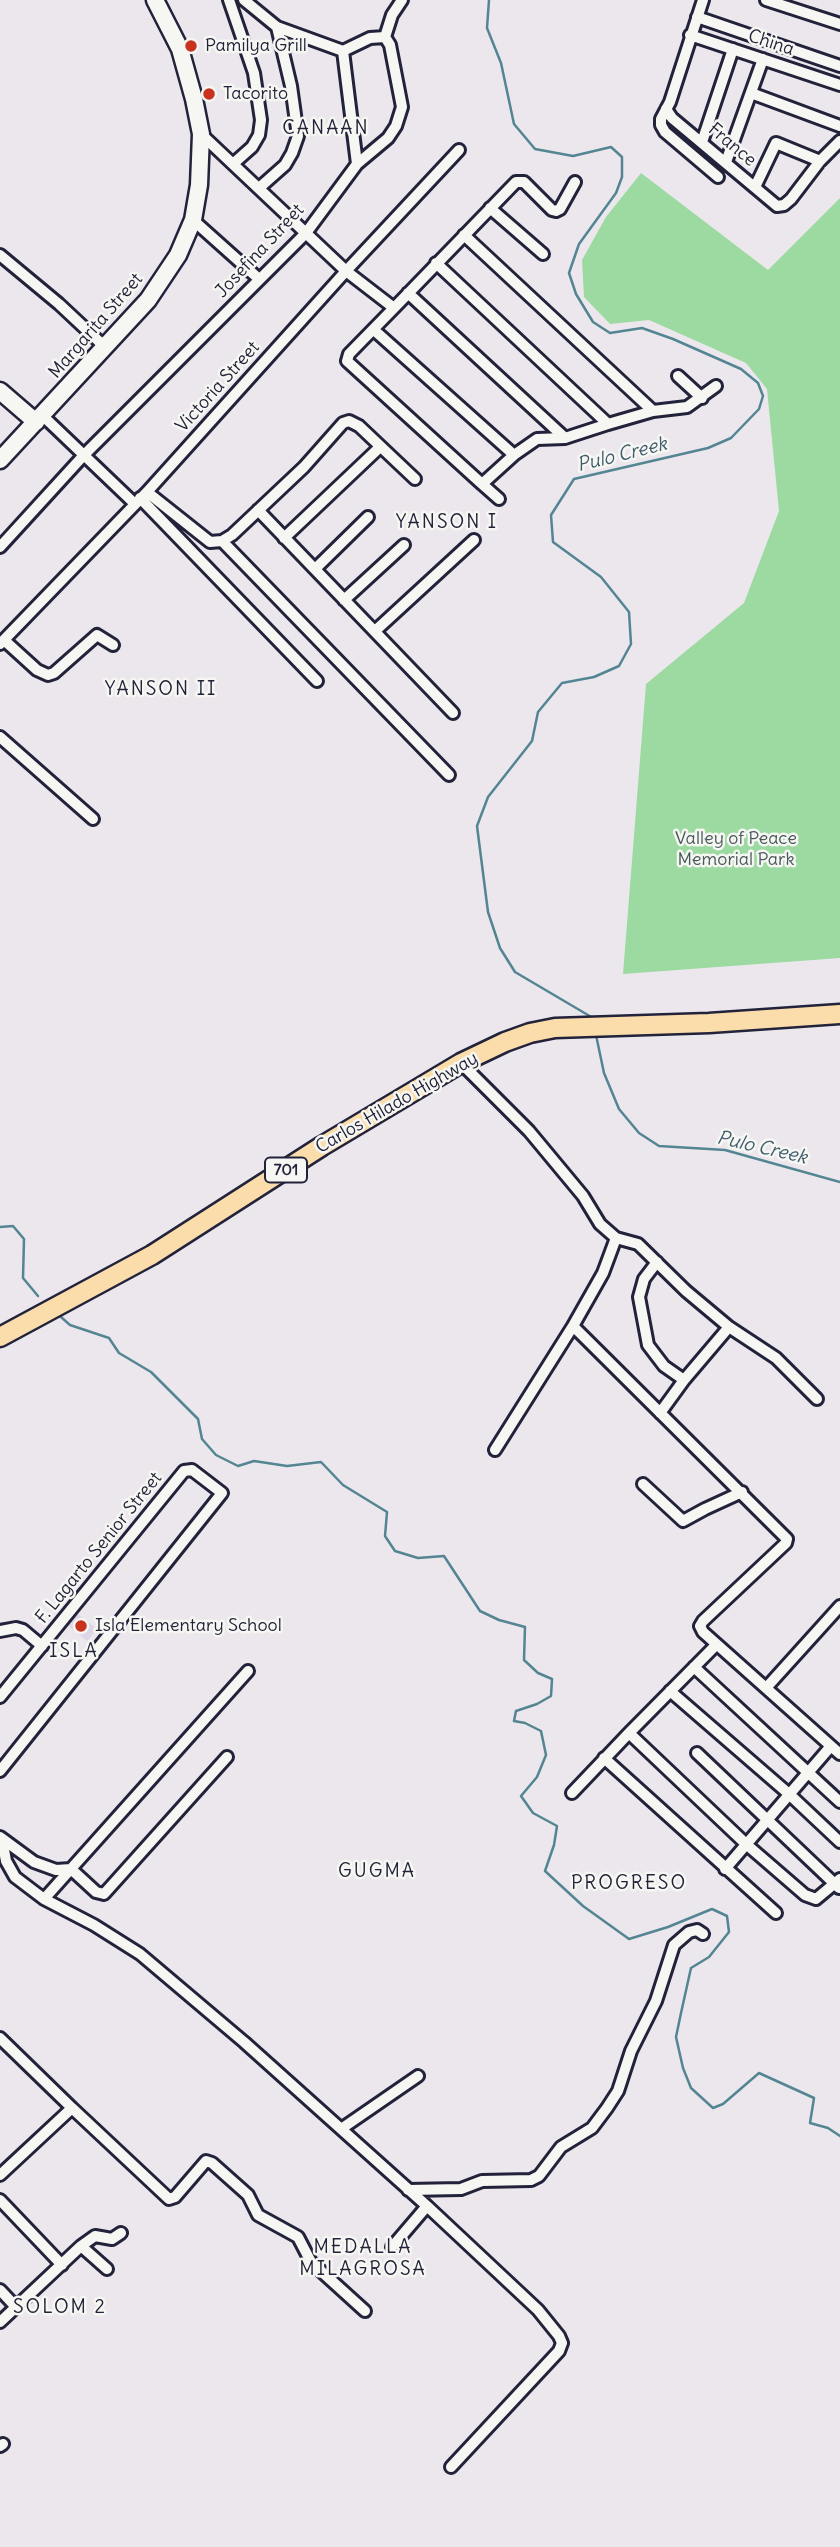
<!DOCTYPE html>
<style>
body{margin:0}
canvas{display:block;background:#ebe7ed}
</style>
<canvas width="840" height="2547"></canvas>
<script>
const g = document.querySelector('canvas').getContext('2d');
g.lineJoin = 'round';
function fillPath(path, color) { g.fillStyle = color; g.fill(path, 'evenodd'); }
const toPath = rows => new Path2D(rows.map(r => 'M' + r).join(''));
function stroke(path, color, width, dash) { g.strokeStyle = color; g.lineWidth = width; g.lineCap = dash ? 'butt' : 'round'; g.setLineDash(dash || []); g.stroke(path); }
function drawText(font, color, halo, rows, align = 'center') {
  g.font = font + ' Delius,sans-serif'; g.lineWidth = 5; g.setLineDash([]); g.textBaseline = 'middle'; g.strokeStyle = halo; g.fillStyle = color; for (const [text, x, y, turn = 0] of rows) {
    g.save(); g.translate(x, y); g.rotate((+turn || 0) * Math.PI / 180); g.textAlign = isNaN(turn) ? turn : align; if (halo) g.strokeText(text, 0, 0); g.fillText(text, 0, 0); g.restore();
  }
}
const built = toPath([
 [74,1611,97,1629,87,1641,65,1623]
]);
const green = toPath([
 [641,173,768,270,840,198,840,958,623,974,646,684,744,603,779,511,767,389,746,363,649,320,610,324,584,297,582,260,606,217]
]);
const stream = toPath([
 [489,0,487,28,501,63,514,124,535,149,573,156,611,147,622,157,622,177,616,193,579,244,569,273,576,294,593,322,610,333,642,328,673,339,741,369,758,383,763,396,759,409,731,438,708,448,574,479,551,515,553,542,601,577,629,612,631,644,619,666,594,677,562,683,538,712,532,741,488,797,477,826,488,912,500,948,515,972,593,1018,594,1022],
 [596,1035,604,1073,619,1109,639,1133,659,1146,725,1150,840,1182],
 [0,1227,13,1226,24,1239,23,1278,38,1296],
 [61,1317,70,1325,109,1338,119,1353,151,1372,198,1419,202,1439,216,1455,238,1466,254,1461,287,1466,321,1462,343,1485,387,1512,385,1536,395,1551,418,1558,444,1556,480,1611,499,1620,525,1627,524,1660,538,1673,552,1679,551,1696,537,1704,516,1711,514,1721,525,1723,541,1731,546,1755,537,1777,521,1796,533,1813,557,1826,554,1845,545,1871,583,1906,629,1939,668,1927,712,1909,727,1916,729,1932,709,1957,691,1968,681,2013,676,2037,683,2068,691,2088,713,2108,723,2104,759,2073,814,2098,810,2123,828,2128,840,2136]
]);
const street = toPath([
 [229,0,254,73,261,120,259,135,252,147,234,163],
 [244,0,277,27,343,51,370,38,385,37],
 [703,0,670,102,661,119,661,125,665,132,718,177],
 [766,0,840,24],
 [697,17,840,66],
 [690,35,840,85],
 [385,37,392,15,402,0],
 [343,51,357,164],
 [751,93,840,126],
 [666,109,672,118,777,206,784,205,791,199,820,161,840,141],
 [201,134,346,271,394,308,516,182,524,182,552,210,556,211,560,209,575,182],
 [702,142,733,49],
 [726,162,763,59],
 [755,187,776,143,820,161],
 [259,188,285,165,292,153,298,136,291,86,277,27],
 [490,208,543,254],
 [193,220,259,279],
 [464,235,653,411,687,407,716,386],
 [0,255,59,304,106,348],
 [436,263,608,424,653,411],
 [408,293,565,438],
 [394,308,349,354,347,361,482,484,514,455,537,439,565,438,608,424],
 [374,330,514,455],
 [678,376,702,398],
 [42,415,135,504],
 [482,484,499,499],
 [147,492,210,542,222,541,232,535,304,467,343,423,349,421,359,426,415,479],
 [140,498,317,681],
 [258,510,453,713],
 [284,538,380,447],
 [222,541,449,775],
 [0,547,84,455,306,233,357,164,388,138,396,126,402,107,390,45,385,37],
 [315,569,368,517],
 [344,600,404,545],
 [375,631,474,540],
 [4,640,37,670,48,675,54,673,97,635,113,645],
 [0,644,147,492,346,271,459,150],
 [0,737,93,819],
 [461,1063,529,1131,583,1196,600,1224,616,1238],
 [657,1262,644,1279,639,1297,648,1345,664,1366,684,1380],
 [817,1399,776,1358,729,1327,686,1291,638,1244,616,1238,603,1273,573,1326,787,1539,786,1543,703,1621,700,1626,703,1632,840,1754],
 [660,1413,684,1380,729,1327],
 [495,1450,573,1326],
 [643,1484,683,1521,705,1509,742,1492],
 [0,1631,16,1628,23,1630,42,1646],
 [694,1667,840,1802],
 [766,1688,840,1606],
 [670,1691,789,1794,840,1842],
 [0,1697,184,1471,192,1470,222,1493,0,1771],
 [629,1733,746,1844,805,1895,816,1899,840,1879],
 [697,1753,839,1888],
 [604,1758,776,1913],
 [572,1793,629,1733,716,1645],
 [0,1837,34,1862,56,1870,71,1869,96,1892,104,1894,227,1757],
 [2,1839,6,1861,15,1877,44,1899,94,1925,140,1954,244,2042,427,2206,538,2310,559,2336,562,2343,559,2351,451,2467],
 [725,1869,831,1746],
 [44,1899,248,1671],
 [0,2038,72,2108,0,2175],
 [72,2108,169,2199,175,2197,206,2161,212,2163,248,2195,258,2215,298,2237,311,2262,365,2311],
 [341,2129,418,2076],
 [408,2190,461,2189,482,2181,531,2180,539,2176,561,2147,592,2128,607,2108,618,2091,631,2051,656,2001,674,1945,689,1932,697,1930,703,1934],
 [0,2200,62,2265],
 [81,2246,95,2236,112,2239,121,2233],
 [392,2247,427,2206],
 [0,2290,16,2307],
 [0,2322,81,2246,107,2269],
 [0,2446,3,2444]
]);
const secondary = toPath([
 [0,391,36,422],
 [0,460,148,300,178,255,193,220,199,185,201,134,194,99,180,49,155,0]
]);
const primary = toPath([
 [0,1337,152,1255,322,1146,461,1063,505,1042,530,1033,555,1028,709,1023,840,1014]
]);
const markers = [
 [191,46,7,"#c8321e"],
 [209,94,7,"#c8321e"],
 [81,1626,7,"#c8321e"]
];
const shields = [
 [286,1170,42]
];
const shieldNames = [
 ["701",286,1170]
];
const streetNames = [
 ["China",771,43,18],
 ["France",732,145,40],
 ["Josefina Street",260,251,-47],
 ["Margarita Street",96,326,-49],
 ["Victoria Street",218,387,-48],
 ["Carlos Hilado Highway",397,1103,-30],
 ["F. Lagarto Senior Street",99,1548,-51]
];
const poiNames = [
 ["Pamilya Grill",205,46],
 ["Tacorito",223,94],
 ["Isla Elementary School",95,1626]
];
const parkNames = [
 ["Valley of Peace",736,839],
 ["Memorial Park",736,860]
];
const neighbourhoodNames = [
 ["CANAAN",326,129],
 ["YANSON I",447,523],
 ["YANSON II",161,690],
 ["ISLA",74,1652],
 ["GUGMA",377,1872],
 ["PROGRESO",629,1884],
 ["MEDALLA",363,2248],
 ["MILAGROSA",363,2270],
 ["SOLOM 2",60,2308]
];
const waterNames = [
 ["Pulo Creek",622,455,-14],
 ["Pulo Creek",762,1148,13]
];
fillPath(built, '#ded5e7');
fillPath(green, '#9cdaa2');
stroke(stream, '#548592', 2.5);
stroke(street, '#22223b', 16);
stroke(secondary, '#22223b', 21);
stroke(primary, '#22223b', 23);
stroke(street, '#f6f6f2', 10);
stroke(secondary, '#f6f6f2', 16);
stroke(primary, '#faddab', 18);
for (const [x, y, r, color] of markers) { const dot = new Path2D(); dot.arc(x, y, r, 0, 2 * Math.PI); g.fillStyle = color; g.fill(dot); stroke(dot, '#f6f6f2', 2.5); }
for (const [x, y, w] of shields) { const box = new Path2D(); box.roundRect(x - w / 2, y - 12.5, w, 25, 5); g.fillStyle = '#f6f6f2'; g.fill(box); stroke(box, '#22223b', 2); }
drawText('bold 16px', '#22223b', null, shieldNames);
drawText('18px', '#22223b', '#f6f6f2', streetNames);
drawText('18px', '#22223b', '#f6f6f2', poiNames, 'left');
drawText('18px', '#47595a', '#f6f6f2', parkNames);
g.letterSpacing = '2px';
drawText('19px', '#22223b', '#f6f6f2', neighbourhoodNames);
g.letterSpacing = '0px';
drawText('italic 19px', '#3f5c6e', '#f6f6f2', waterNames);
</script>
